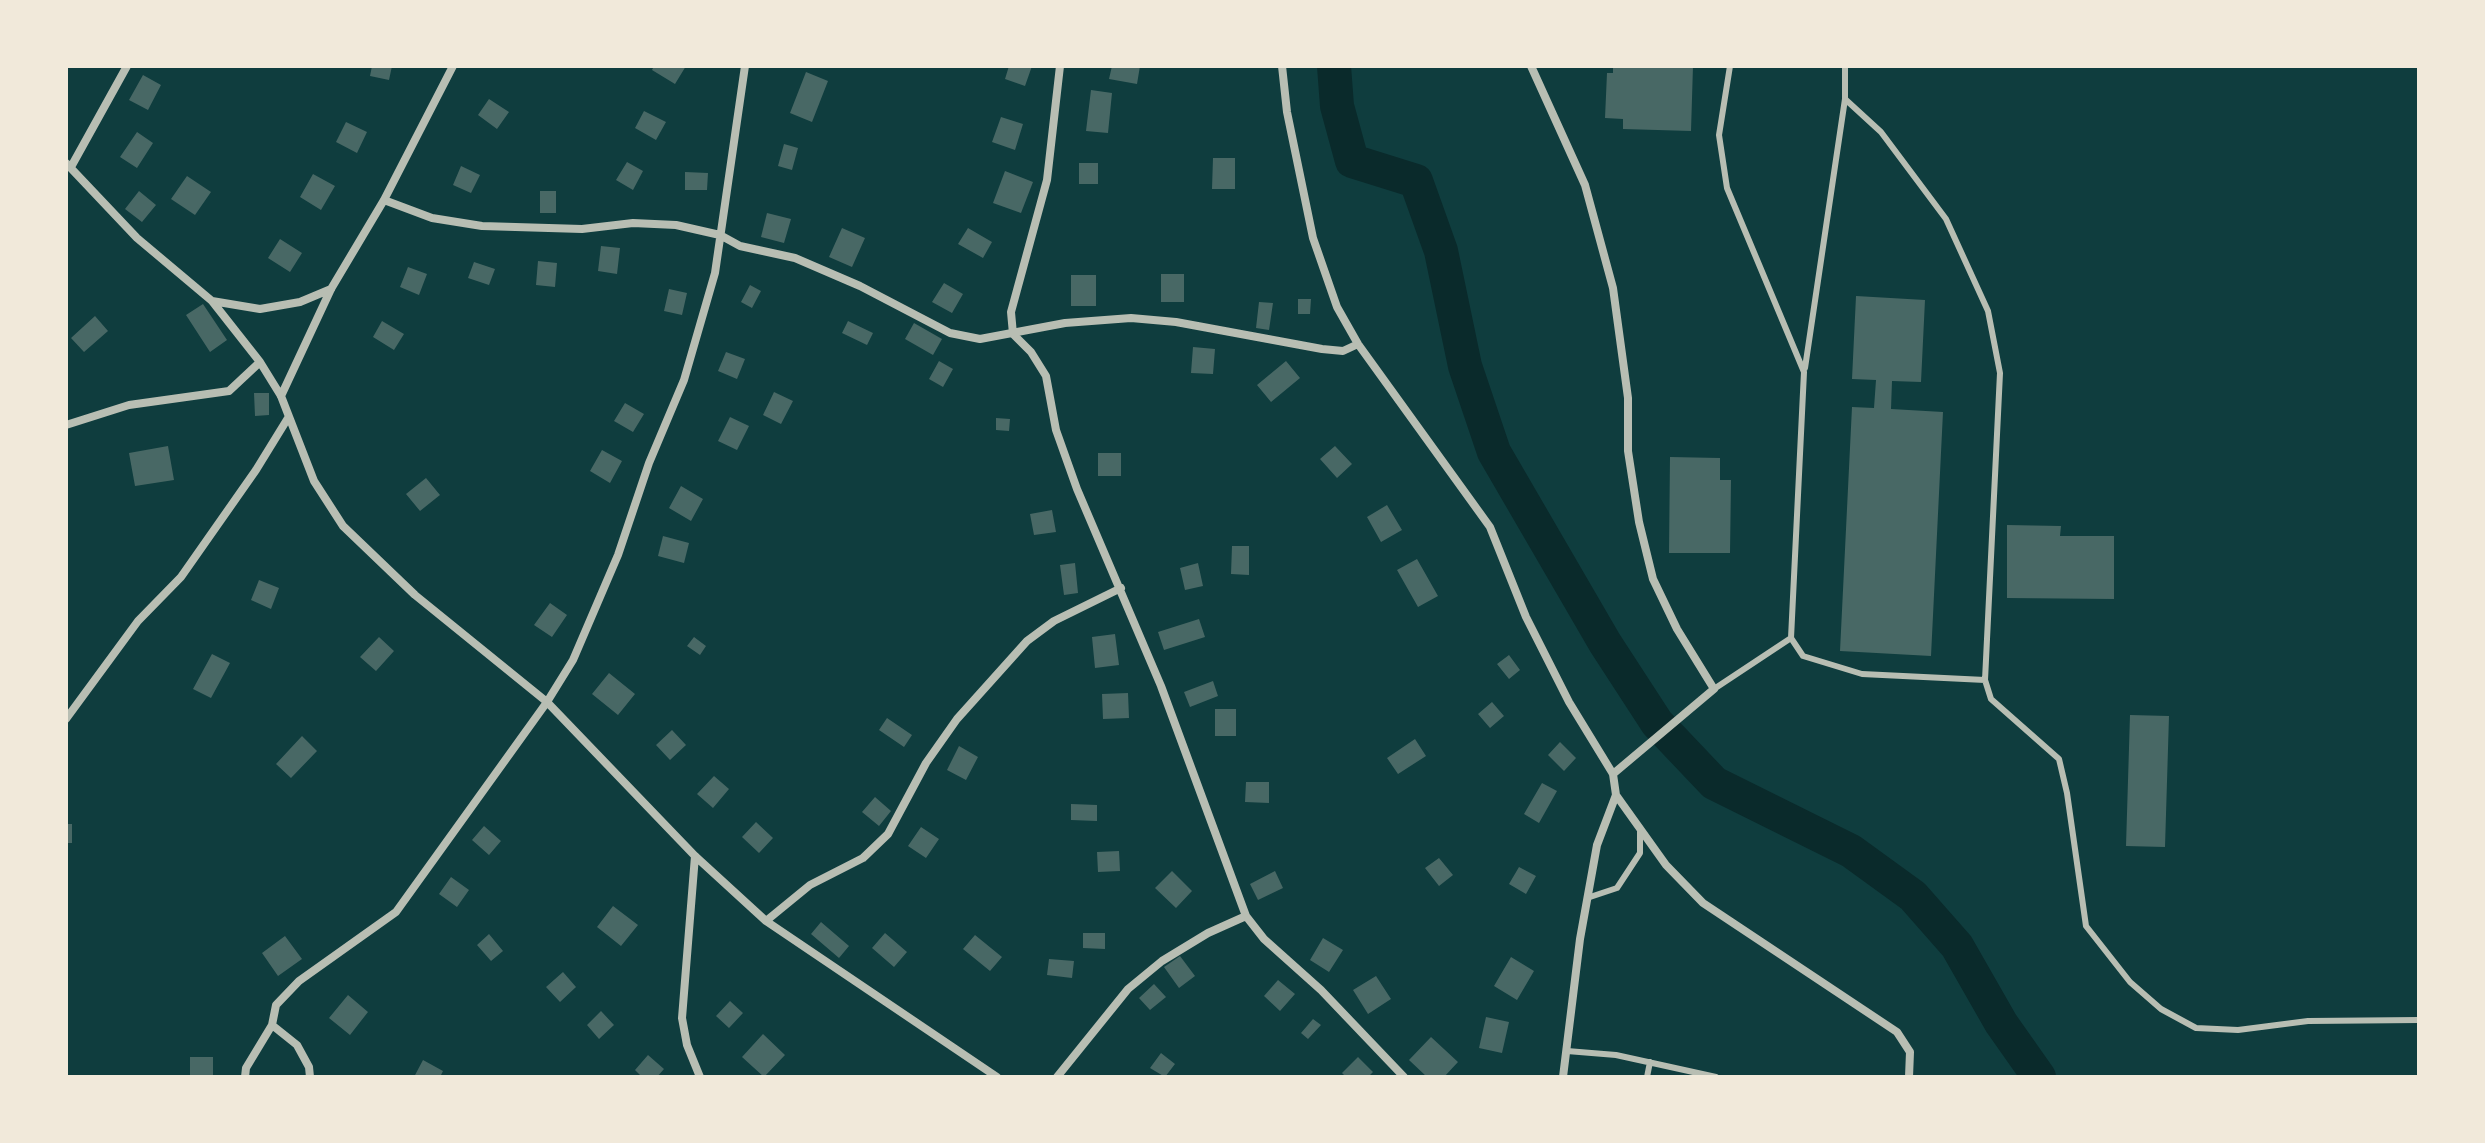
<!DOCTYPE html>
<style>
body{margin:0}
#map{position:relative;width:2485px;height:1143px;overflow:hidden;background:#0f3d3e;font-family:Lato,sans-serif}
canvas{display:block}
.frame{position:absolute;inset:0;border:68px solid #f1e9da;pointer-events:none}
</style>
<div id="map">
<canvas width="2485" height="1143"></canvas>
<div class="frame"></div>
</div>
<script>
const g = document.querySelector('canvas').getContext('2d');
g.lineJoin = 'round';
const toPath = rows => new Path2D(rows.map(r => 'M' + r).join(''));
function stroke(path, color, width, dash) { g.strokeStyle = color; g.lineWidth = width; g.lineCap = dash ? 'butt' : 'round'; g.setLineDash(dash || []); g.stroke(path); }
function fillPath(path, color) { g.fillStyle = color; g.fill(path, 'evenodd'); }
const river = toPath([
 [1334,66,1337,106,1352,161,1416,181,1441,251,1465,366,1494,452,1605,643,1657,723,1714,783,1851,851,1913,896,1957,946,2001,1023,2039,1077]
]);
const building = toPath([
 [372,66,392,66,389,80,370,76],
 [654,66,686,66,675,84,652,70],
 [1009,66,1032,66,1025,86,1005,79],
 [1112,66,1140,66,1137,84,1109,79],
 [1613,66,1693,66,1691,131,1623,129,1623,119,1605,118,1607,73,1613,73],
 [806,72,828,81,812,122,790,113],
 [143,75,161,85,148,110,129,100],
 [1091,90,1112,93,1108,133,1086,131],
 [489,99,509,112,497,129,478,115],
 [644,111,666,122,656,140,635,128],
 [1001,117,1023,124,1015,150,992,142],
 [346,122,367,132,357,153,336,142],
 [137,132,153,143,137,168,120,157],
 [784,144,798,148,792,170,778,166],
 [1213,158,1235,158,1235,189,1212,189],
 [627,162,643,171,633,190,616,180],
 [1079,163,1098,163,1098,184,1079,184],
 [461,166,480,175,471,193,453,185],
 [1005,171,1033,182,1021,213,993,203],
 [685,172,708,173,707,190,685,190],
 [313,174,335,186,321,210,300,197],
 [187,176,211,192,195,215,171,199],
 [139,191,156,205,142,222,125,209],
 [540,191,556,191,556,213,540,213],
 [767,213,791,219,784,243,761,237],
 [842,228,865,238,852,267,829,257],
 [968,228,992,242,983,258,958,244],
 [280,239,302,253,290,272,268,258],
 [601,246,620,248,617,274,598,271],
 [538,261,557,263,555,287,536,285],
 [474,262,495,269,489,285,468,278],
 [408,267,427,274,419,295,400,287],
 [1161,274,1184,274,1184,302,1161,302],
 [1071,275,1096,275,1096,306,1071,306],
 [944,283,963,294,952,313,932,302],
 [750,285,761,291,752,308,741,302],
 [669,289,687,293,682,315,664,311],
 [1856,296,1925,300,1921,382,1892,381,1891,409,1943,412,1931,656,1840,651,1852,407,1874,408,1876,380,1852,379],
 [1298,299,1311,299,1310,314,1298,314],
 [1259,302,1273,303,1269,330,1256,328],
 [203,304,227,340,210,352,186,315],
 [95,316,108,331,84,352,71,338],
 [382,321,404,334,394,350,373,337],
 [848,321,873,333,867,345,842,333],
 [914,323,942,339,933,355,905,339],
 [1193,347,1215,349,1213,374,1191,373],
 [726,352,745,359,737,379,718,371],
 [939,361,953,369,943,387,929,379],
 [1286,361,1300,378,1271,402,1257,385],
 [774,392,793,401,781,424,763,415],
 [254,393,269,393,269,415,255,416],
 [625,403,644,414,633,432,614,421],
 [730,417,749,426,737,450,718,441],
 [996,418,1010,419,1009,431,996,430],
 [168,446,174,480,135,486,129,453],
 [1335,446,1352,464,1337,478,1320,459],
 [602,450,622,461,610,483,590,471],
 [1098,453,1121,453,1121,476,1098,476],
 [1670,457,1720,458,1720,480,1731,480,1730,553,1669,553],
 [426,478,440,495,420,511,406,494],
 [681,486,703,499,691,521,669,508],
 [1387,505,1402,530,1381,542,1367,517],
 [1052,510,1056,532,1034,535,1030,514],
 [2007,525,2061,526,2060,536,2114,536,2114,599,2007,598],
 [663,536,689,543,684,563,658,556],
 [1232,546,1249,546,1249,575,1231,574],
 [1417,559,1438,596,1418,607,1397,570],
 [1075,563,1078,593,1064,595,1060,565],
 [1198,563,1203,586,1185,590,1180,568],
 [259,580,279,588,271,609,251,600],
 [550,603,567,615,552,637,534,625],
 [1199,619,1205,637,1164,650,1158,632],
 [1115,634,1119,665,1095,668,1092,637],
 [379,637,394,651,376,671,360,657],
 [694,637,706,646,700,655,687,646],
 [212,654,230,663,211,698,193,689],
 [1509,655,1520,670,1509,679,1497,664],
 [609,673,635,694,618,715,592,694],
 [1213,681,1218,696,1190,707,1184,692],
 [1128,693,1129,718,1103,719,1102,694],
 [1492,702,1504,716,1490,728,1478,714],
 [1215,709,1236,709,1236,736,1215,736],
 [2130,715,2169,716,2165,847,2126,846],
 [887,718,912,735,904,747,879,730],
 [672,730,686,745,670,760,656,745],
 [302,736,317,751,291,778,276,764],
 [1415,739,1426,756,1398,774,1387,758],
 [1560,742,1576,758,1564,771,1548,755],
 [959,746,978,757,966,780,947,770],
 [714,776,729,789,713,808,697,794],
 [1246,782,1269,782,1269,803,1245,802],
 [1542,783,1557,791,1539,823,1524,814],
 [875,797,891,811,879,826,862,812],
 [1071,804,1097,805,1097,821,1071,820],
 [756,822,773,838,759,853,742,837],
 [66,824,72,824,72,843,66,843],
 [484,826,501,841,489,855,472,840],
 [921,827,939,839,926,858,908,846],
 [1119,851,1120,871,1098,872,1097,852],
 [1439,858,1453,875,1439,886,1425,868],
 [1519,867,1536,876,1526,894,1509,884],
 [1172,871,1192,891,1176,908,1155,888],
 [1275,871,1283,888,1258,900,1250,884],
 [451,877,469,890,457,907,439,894],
 [613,906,638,925,621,946,597,927],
 [821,922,849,946,839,958,811,934],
 [885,933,907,952,894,967,872,948],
 [1083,933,1105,933,1105,949,1083,948],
 [489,934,503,951,491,961,477,945],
 [975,935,1002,957,990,971,963,949],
 [285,936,302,959,278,976,262,953],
 [1323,938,1343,950,1329,972,1310,960],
 [1180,956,1195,976,1179,988,1164,967],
 [1511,957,1534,971,1517,1000,1494,986],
 [1049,959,1074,961,1072,978,1047,975],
 [563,972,576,987,560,1002,546,987],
 [1376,976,1391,999,1368,1014,1353,990],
 [1278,980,1295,994,1280,1011,1264,996],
 [1154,984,1166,997,1150,1010,1139,998],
 [348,995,368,1012,350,1035,329,1018],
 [730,1001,743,1013,729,1028,716,1016],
 [601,1011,614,1025,599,1039,587,1025],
 [1486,1017,1509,1022,1502,1053,1479,1048],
 [1313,1019,1321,1025,1308,1039,1301,1033],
 [763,1034,785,1055,764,1077,742,1057],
 [1431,1037,1458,1062,1444,1077,1427,1077,1409,1060],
 [1161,1053,1175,1064,1165,1077,1150,1068],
 [648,1055,664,1069,657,1077,642,1077,635,1070],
 [190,1057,213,1057,213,1076,190,1076],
 [1358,1057,1373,1072,1368,1077,1346,1077,1342,1073],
 [423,1060,443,1071,440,1077,414,1077]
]);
const service = toPath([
 [1730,66,1719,135,1727,188,1804,372,1791,638,1803,656,1862,674,1985,680],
 [1845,66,1845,99,1881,132,1946,219,1988,311,2000,373,1985,680,1991,699,2059,759,2067,793,2086,926,2130,982,2161,1009,2196,1028,2238,1030,2308,1021,2419,1020],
 [1805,368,1845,99],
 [1714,689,1791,638],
 [1587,898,1617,888,1640,853,1640,832],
 [1567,1051,1616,1055,1716,1077],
 [1647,1077,1650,1062]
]);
const minor = toPath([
 [1060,66,1047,180,1011,312,1013,334,1031,352,1046,376,1056,430,1077,489,1161,686,1246,916,1264,939,1321,990,1404,1077],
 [1282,66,1287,112,1313,238,1337,307,1358,344,1490,527,1526,617,1569,702,1613,774,1616,795,1597,845,1580,939,1563,1077],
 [1531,66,1585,185,1613,288,1628,398,1628,451,1639,522,1653,579,1677,629,1714,689,1613,774],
 [66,163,137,238,212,301,260,362,281,396,314,481,343,526,415,595,547,702,695,856,766,921,997,1077],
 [71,167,127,66],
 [384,200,432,218,482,226,582,229,633,223,676,225,720,235,740,246,795,258,860,286,950,333,980,339,1065,323,1131,318,1176,322,1322,349,1343,351,1358,344],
 [212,301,260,309,300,302,331,289],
 [281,396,331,289,384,200,453,66],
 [66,425,129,405,229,391,260,362],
 [66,719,138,621,181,577,256,470,288,418],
 [1616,795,1666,865,1703,903,1897,1032,1910,1052,1909,1077],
 [695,856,682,1018,687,1045,700,1077],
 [766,921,810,885,863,858,888,834,926,763,957,719,1027,641,1054,621,1121,588],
 [272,1025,297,1045,309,1067,310,1077],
 [245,1077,246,1068,272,1025,276,1005,299,981,396,912,547,702,573,660,618,555,649,463,684,380,715,273,745,66],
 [1057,1077,1128,989,1162,961,1208,933,1246,916]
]);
stroke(river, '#0a2a2b', 34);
fillPath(building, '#486865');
stroke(service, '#b8beb3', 6);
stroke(minor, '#b8beb3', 8);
</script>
